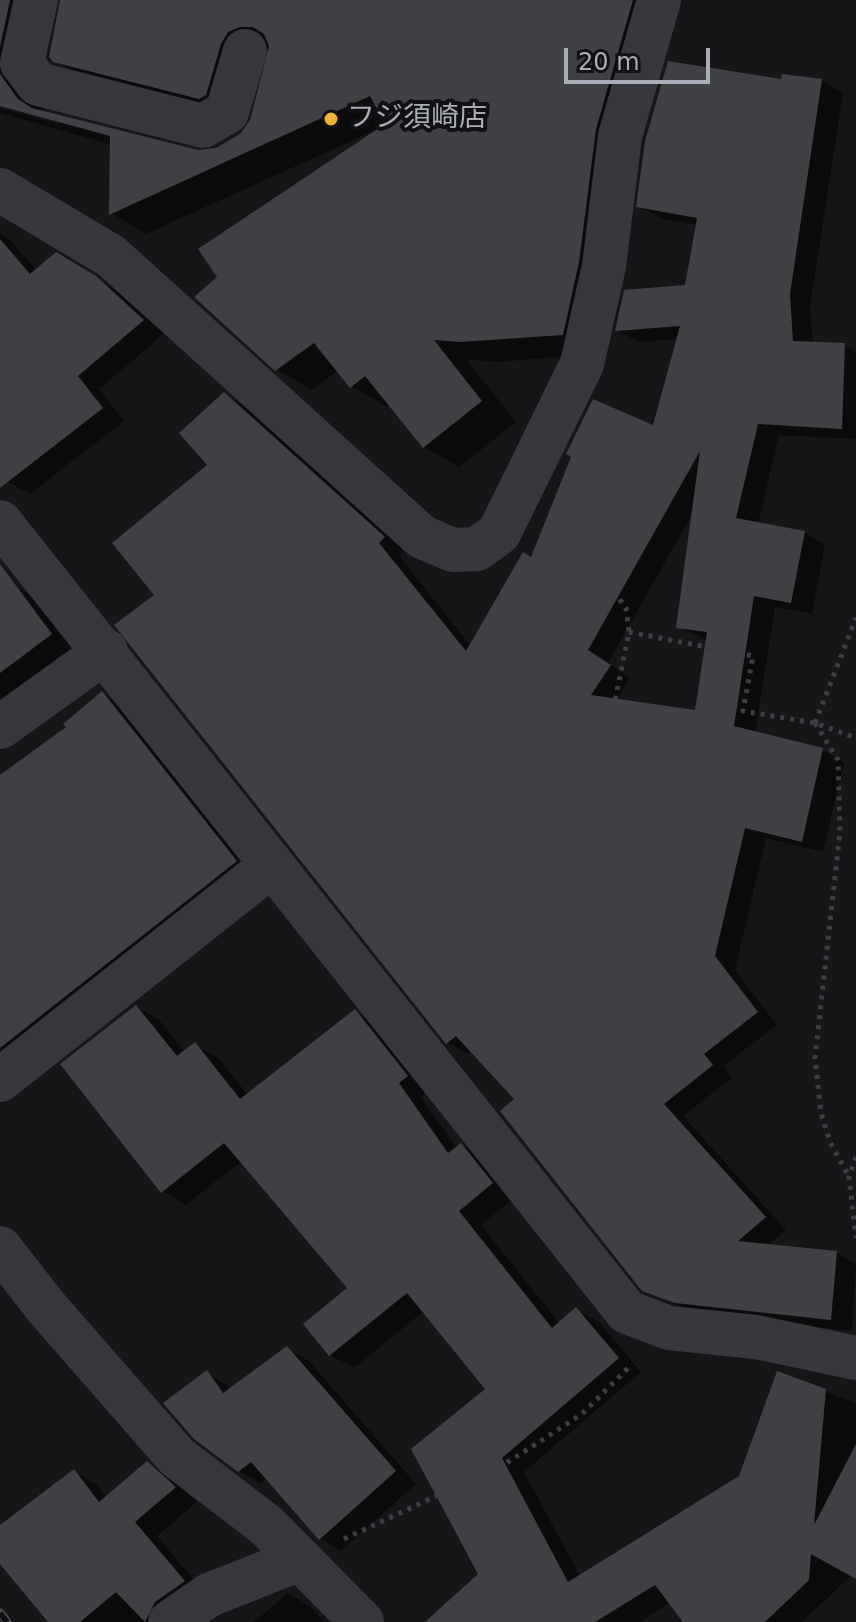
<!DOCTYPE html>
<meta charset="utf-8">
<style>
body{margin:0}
#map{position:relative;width:856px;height:1622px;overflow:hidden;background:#161618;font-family:"DejaVu Sans",sans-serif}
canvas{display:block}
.scale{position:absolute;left:564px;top:48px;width:146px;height:36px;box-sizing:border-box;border:4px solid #a8adb8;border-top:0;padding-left:10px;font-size:24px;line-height:28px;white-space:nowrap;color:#a8adb8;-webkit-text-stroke:6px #111113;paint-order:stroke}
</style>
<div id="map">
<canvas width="856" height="1622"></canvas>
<div class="scale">20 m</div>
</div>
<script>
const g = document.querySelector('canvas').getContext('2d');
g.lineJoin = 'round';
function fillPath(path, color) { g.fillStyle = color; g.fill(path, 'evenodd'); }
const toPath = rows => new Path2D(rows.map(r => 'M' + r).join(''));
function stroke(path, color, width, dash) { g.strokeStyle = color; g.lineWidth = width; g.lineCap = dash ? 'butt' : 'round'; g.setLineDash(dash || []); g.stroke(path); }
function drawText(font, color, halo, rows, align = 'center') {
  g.font = font + ' "DejaVu Sans","Noto Sans JP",sans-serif'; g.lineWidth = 8; g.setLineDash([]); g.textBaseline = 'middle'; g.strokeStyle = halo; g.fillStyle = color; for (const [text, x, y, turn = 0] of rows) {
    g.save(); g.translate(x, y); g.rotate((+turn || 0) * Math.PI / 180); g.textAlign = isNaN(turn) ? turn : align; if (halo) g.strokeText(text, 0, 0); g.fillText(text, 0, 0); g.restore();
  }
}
const shadow = toPath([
 [0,0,58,0,54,2,37,100,48,114,197,152,215,150,241,135,252,121,271,49,264,52,241,115,90,81,54,60,61,0,681,0,670,13,631,150,598,354,497,362,466,359,516,422,459,467,424,447,390,405,387,407,352,386,339,370,312,390,276,369,378,129,146,234,111,213,112,145,0,113,0,108,59,124,54,118,0,104],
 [783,76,822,81,843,93,810,307,813,344,845,345,856,352,856,439,779,435,758,524,804,532,825,545,812,614,775,607,755,734,823,750,844,762,823,852,766,838,735,970,777,1025,723,1066,732,1078,683,1116,786,1230,767,1246,837,1253,856,1264,852,1331,698,1314,644,1290,517,1099,473,1051,468,1054,447,1042,156,595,210,465,224,394,245,406,404,550,399,556,471,646,532,559,654,427,678,339,638,342,617,330,687,287,698,225,660,218,639,206,783,82],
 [694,511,678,627,707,640,696,712,616,700,630,678,608,663],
 [0,234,11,241,37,271,56,255,119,292,165,333,99,389,124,421,30,494,8,482,0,471],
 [16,587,39,600,73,647,0,701,0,599],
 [102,694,129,709,262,876,0,1089,0,777,69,727],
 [136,1007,159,1020,185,1052,195,1045,218,1058,248,1095,355,1012,378,1025,430,1090,421,1097,457,1149,461,1145,485,1159,515,1197,481,1225,560,1324,576,1309,600,1323,641,1372,524,1472,580,1576,740,1477,778,1374,856,1403,856,1577,852,1575,802,1622,685,1622,671,1602,639,1622,428,1622,481,1575,487,1389,424,1311,354,1368,330,1355,350,1289,242,1161,186,1205,163,1191],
 [288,1349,309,1361,416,1484,341,1551,320,1538,267,1478,261,1483,239,1471,207,1373,232,1389],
 [147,1463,171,1477,197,1502,157,1536,207,1595,173,1622,51,1622,0,1561,0,1525,74,1471,97,1485,107,1498],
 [288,1593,311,1607,324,1622,254,1622]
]);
const building = toPath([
 [0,0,10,0,0,47],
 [60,0,633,0,596,129,579,262,563,335,460,342,434,340,482,401,423,448,365,376,350,388,314,343,275,371,194,297,217,277,198,249,385,124,370,96,109,215,110,136,0,106,0,74,18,99,32,108,198,150,216,148,240,134,250,120,269,46,264,34,253,27,240,27,228,32,221,44,206,95,199,99,53,62,49,57],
 [668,61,781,79,782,74,822,79,790,294,793,341,845,343,842,429,758,424,736,518,805,531,791,603,754,596,734,726,823,748,802,842,745,828,715,956,758,1012,704,1054,713,1065,664,1104,766,1217,738,1241,837,1251,831,1320,675,1303,642,1291,500,1111,514,1099,456,1036,446,1044,114,625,154,595,112,543,207,465,179,433,224,392,385,537,379,543,466,651,523,552,531,557,571,457,566,454,593,399,653,425,680,326,615,331,624,290,685,285,697,218,636,207,645,141],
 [700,451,676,628,707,632,695,710,591,695,611,665,588,650],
 [0,239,30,274,56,252,96,276,144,320,78,376,103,408,0,488],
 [0,564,52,634,0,673],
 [102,691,237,861,0,1048,0,775,66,727,63,724],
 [136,1005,177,1056,195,1042,240,1099,355,1009,408,1076,399,1083,448,1153,461,1143,493,1183,459,1211,552,1328,576,1307,619,1358,502,1458,568,1582,739,1476,777,1371,826,1389,814,1525,856,1444,856,1579,811,1554,809,1580,765,1622,683,1622,655,1585,595,1622,425,1622,478,1574,411,1449,485,1389,407,1293,329,1356,303,1324,347,1288,224,1143,161,1193,60,1064],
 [287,1346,396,1471,319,1540,251,1462,238,1472,194,1439,163,1403,207,1370,223,1393],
 [147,1461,176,1487,135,1522,185,1581,155,1602,145,1622,116,1592,80,1622,48,1622,0,1564,0,1525,74,1469,99,1502]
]);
const path = toPath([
 [629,632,753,656,743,711,815,723,856,738],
 [213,715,385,568],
 [815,723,838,760,840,832,815,1058,821,1113,830,1142,849,1177],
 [815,723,856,618],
 [471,1040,535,979,583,856,629,632,626,608,613,590,539,553],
 [856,1157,849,1177,856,1238],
 [344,1539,505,1464,582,1414,631,1365]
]);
const minor = toPath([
 [36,0,22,63,38,84,203,126,227,112,245,51],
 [0,190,111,256,422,537,453,550,477,549,499,533,582,364,604,266,620,136,659,0],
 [0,522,627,1312,669,1328,756,1337,856,1358],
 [0,727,106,651],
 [0,1080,272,865],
 [0,1248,46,1307,177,1457,266,1525,362,1622],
 [170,1622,209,1595,300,1559]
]);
const rail = toPath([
 [0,1613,7,1622]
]);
const markers = [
 [331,119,8,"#f2b134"]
];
const poiNames = [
 ["フジ須崎店",347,119]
];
fillPath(shadow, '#0007');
fillPath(building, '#404145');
stroke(path, '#3d3f44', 5, [4, 6]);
stroke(minor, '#37383d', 44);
stroke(rail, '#4a4c52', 9);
stroke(rail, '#111113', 6, [18]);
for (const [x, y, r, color] of markers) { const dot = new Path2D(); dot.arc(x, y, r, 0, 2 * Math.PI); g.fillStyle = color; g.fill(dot); stroke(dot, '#111113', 3); }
drawText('28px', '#a8adb8', '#111113', poiNames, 'left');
</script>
